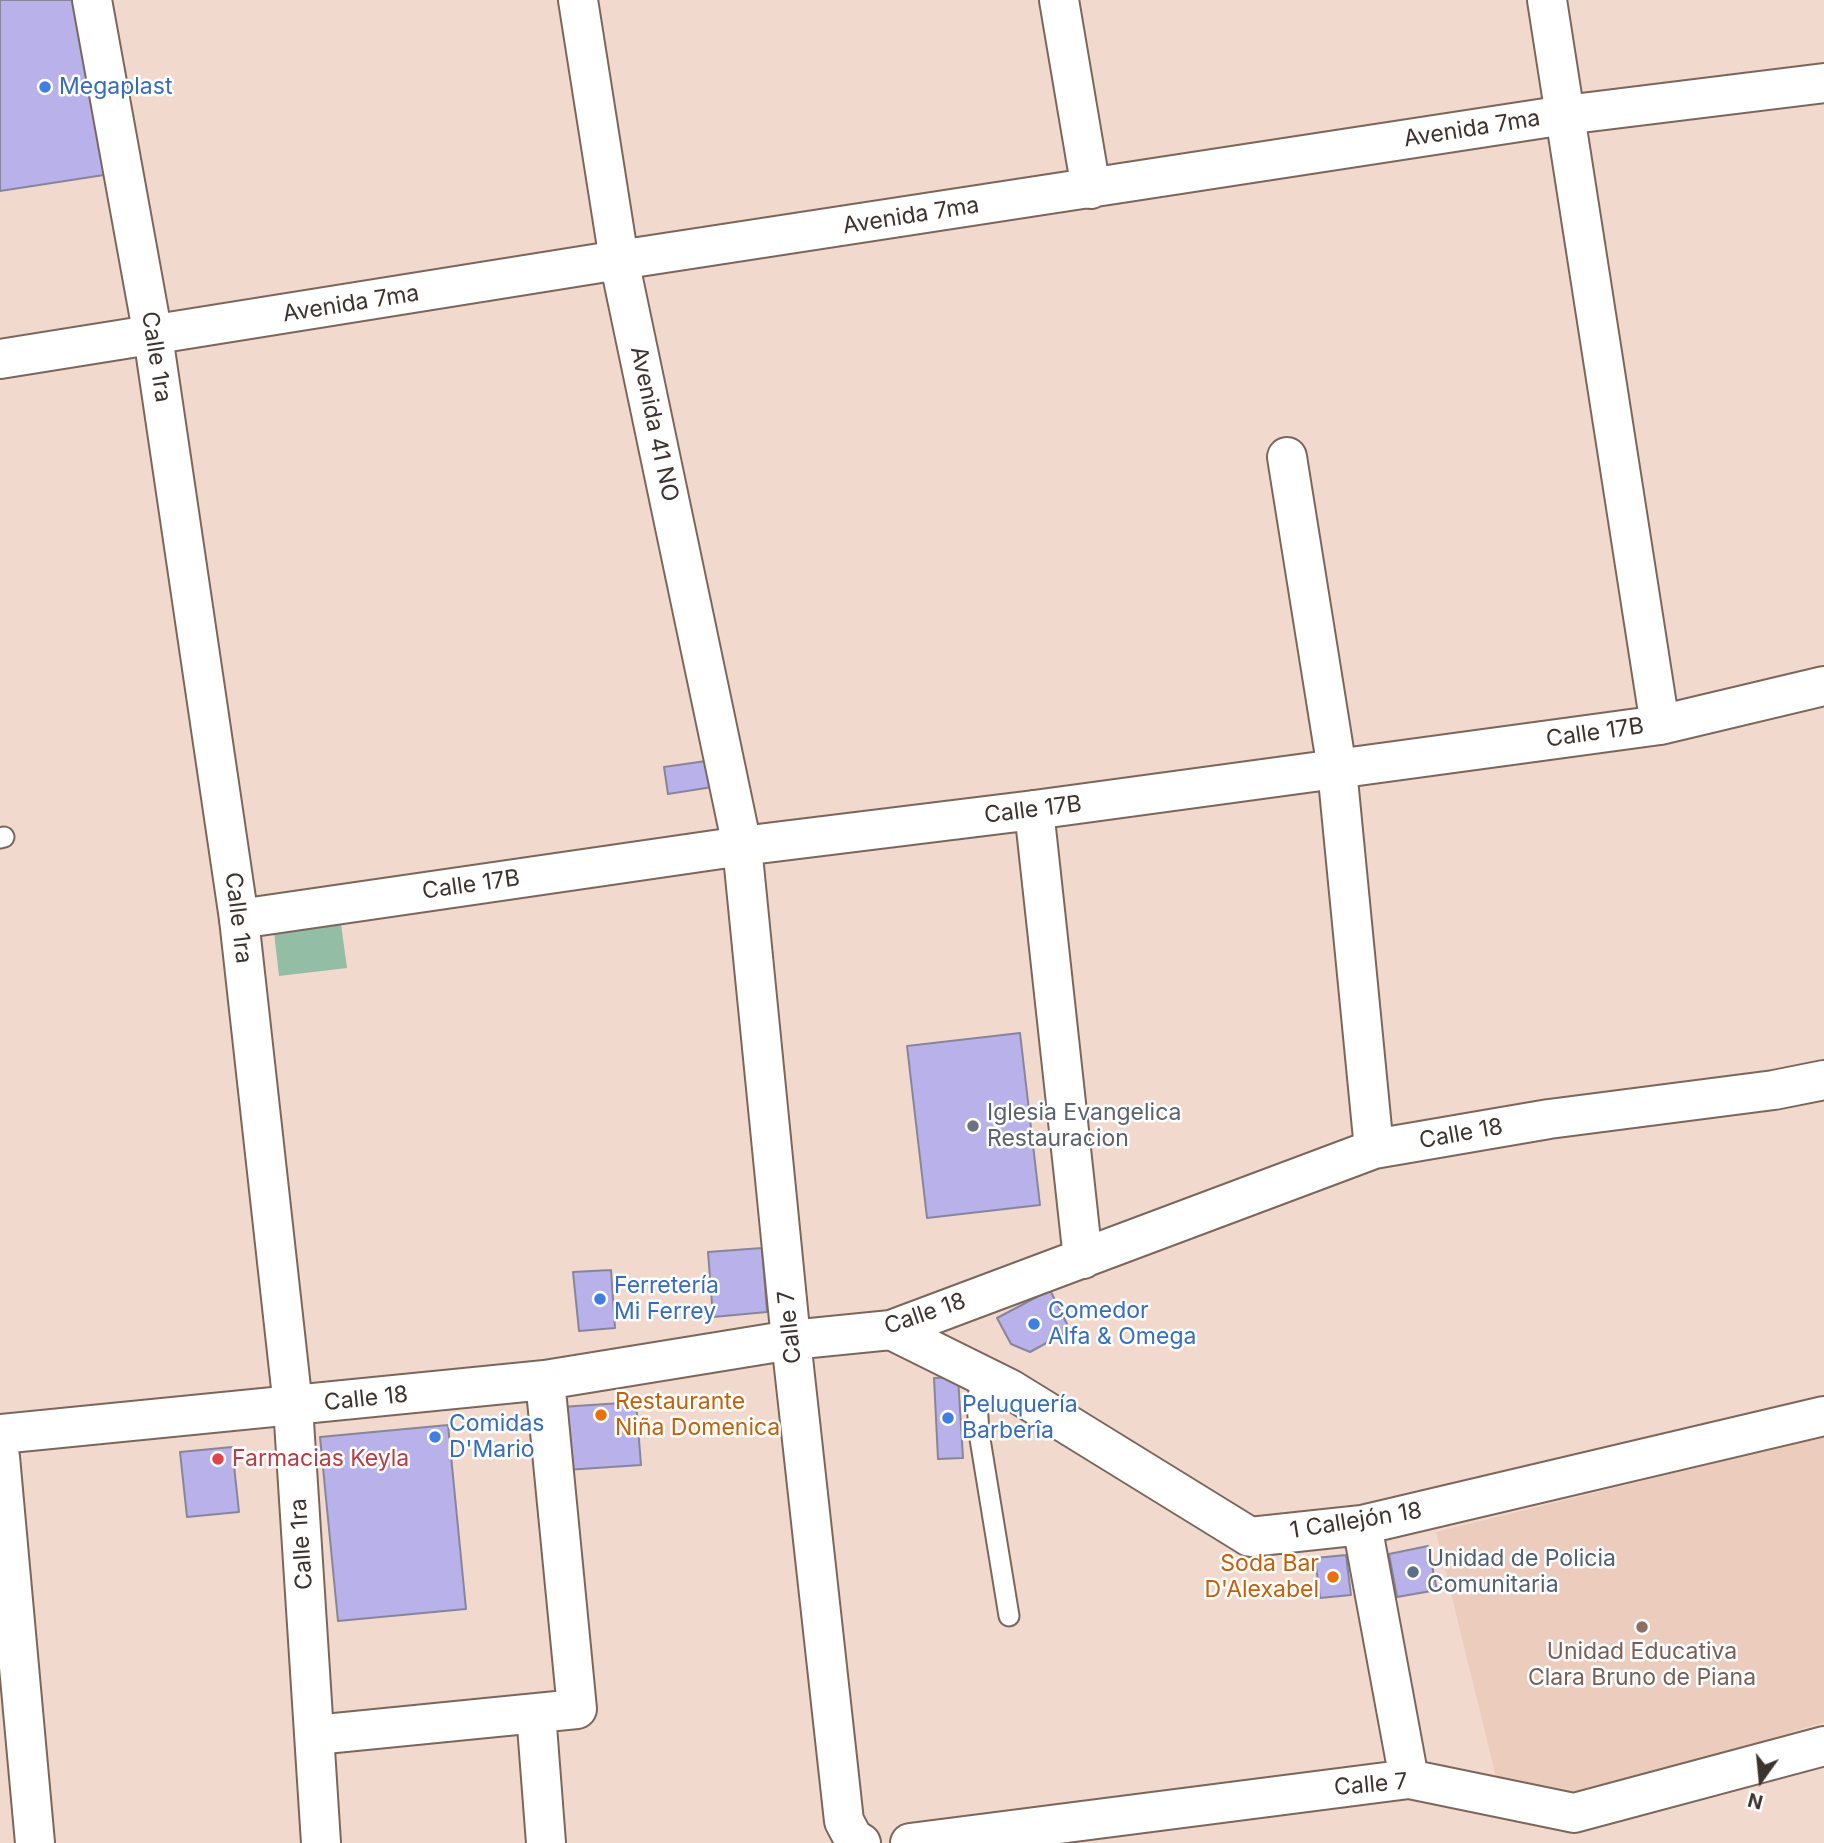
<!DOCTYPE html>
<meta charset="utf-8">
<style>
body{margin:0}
#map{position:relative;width:1824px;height:1843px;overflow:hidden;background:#f2d9ce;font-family:Inter,sans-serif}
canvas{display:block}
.north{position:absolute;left:1726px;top:1745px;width:70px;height:70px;-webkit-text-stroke:5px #fff;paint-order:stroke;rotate:195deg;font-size:19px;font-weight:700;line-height:28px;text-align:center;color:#3c322e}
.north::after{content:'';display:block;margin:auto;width:24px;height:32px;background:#3c322e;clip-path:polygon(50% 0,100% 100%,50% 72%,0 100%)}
</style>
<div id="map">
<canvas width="1824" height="1843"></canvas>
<div class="north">N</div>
</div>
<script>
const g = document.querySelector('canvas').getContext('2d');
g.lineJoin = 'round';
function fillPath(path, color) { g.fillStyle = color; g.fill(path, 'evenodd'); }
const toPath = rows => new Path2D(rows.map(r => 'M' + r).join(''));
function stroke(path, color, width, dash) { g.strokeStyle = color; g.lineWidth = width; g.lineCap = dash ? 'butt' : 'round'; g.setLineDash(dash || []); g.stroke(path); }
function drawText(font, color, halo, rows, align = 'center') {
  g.font = font + ' Inter,sans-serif'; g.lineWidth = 5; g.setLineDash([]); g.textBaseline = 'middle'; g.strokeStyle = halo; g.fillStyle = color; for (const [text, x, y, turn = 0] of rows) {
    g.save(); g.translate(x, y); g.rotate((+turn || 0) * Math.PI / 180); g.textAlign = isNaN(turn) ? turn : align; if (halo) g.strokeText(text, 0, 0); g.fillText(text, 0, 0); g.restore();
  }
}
const built = toPath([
 [1824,1436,1824,1722,1578,1799,1496,1777,1436,1532]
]);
const green = toPath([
 [341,924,347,968,279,976,274,932]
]);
const building = toPath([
 [0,0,76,0,104,175,0,191,0,0],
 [720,759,725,785,668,794,664,767,720,759],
 [1020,1033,1040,1205,927,1218,907,1046,1020,1033],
 [762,1248,767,1312,713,1317,708,1252,762,1248],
 [611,1270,615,1328,579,1331,573,1272,611,1270],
 [1050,1290,1070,1330,1030,1352,1011,1344,997,1318,1050,1290],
 [958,1377,963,1458,938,1459,934,1378,958,1377],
 [636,1402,641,1465,566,1470,561,1407,636,1402],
 [448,1425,466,1609,338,1621,320,1437,448,1425],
 [232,1447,239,1512,187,1517,180,1452,232,1447],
 [1428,1546,1437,1590,1397,1597,1389,1554,1428,1546],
 [1346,1555,1351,1595,1320,1598,1315,1558,1346,1555]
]);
const lane = toPath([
 [0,838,4,837],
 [982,1375,977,1402,979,1433,1009,1616]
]);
const street = toPath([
 [578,0,619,260,742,846,791,1340,844,1821,853,1838,861,1843],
 [1059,0,1091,189],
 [1547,0,1660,725],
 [0,359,619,260,1565,115,1824,83],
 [1287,457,1337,769,1374,1149],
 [1034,810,1083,1259],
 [239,919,742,846,1034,810,1660,725,1824,686],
 [891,1330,1010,1389,1250,1537,1362,1525,1824,1416],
 [0,1434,545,1380,791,1340,891,1330,1374,1149,1549,1119,1774,1090,1824,1080],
 [0,1457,35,1843],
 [1362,1525,1409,1779],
 [536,1713,546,1843],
 [315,1735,577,1709,545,1380],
 [910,1843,1409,1779,1574,1813,1824,1746]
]);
const secondary = toPath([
 [92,0,153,336,239,919,293,1406,321,1843]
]);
const markers = [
 [45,87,7,"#3f7fe0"],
 [973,1126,7,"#6b7280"],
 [600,1299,7,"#3f7fe0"],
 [1034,1324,7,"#3f7fe0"],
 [601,1415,7,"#e8710a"],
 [948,1418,7,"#3f7fe0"],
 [435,1437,7,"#3f7fe0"],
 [218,1459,7,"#e0444e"],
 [1413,1572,7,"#5c6f8a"],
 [1333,1577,7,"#e8710a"],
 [1642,1627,7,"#8d6e63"]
];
const shopNames = [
 ["Megaplast",59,87],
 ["Ferretería",614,1286],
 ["Mi Ferrey",614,1312],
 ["Comedor",1048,1311],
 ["Alfa & Omega",1048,1337],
 ["Peluquería",962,1405],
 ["Barberîa",962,1431],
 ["Comidas",449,1424],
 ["D'Mario",449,1450]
];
const streetNames = [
 ["Avenida 7ma",1472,129,-9],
 ["Avenida 7ma",911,216,-9],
 ["Avenida 7ma",351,304,-9],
 ["Calle 1ra",156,357,81],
 ["Avenida 41 NO",654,424,78],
 ["Calle 17B",1595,733,-8],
 ["Calle 17B",1033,810,-7],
 ["Calle 17B",471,885,-8],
 ["Calle 1ra",238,918,83],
 ["Calle 18",1461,1134,-10],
 ["Calle 18",925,1314,-19],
 ["Calle 7",790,1327,-96],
 ["Calle 18",366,1399,-6],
 ["1 Callejón 18",1356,1521,-9],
 ["Calle 1ra",302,1544,-94],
 ["Calle 7",1371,1785,-5]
];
const worshipNames = [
 ["Iglesia Evangelica",987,1113],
 ["Restauracion",987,1139]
];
const foodNames = [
 ["Restaurante",615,1402],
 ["Niña Domenica",615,1428],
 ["Soda Bar",1319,1564,"right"],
 ["D'Alexabel",1319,1590,"right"]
];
const healthNames = [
 ["Farmacias Keyla",232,1459]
];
const serviceNames = [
 ["Unidad de Policia",1427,1559],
 ["Comunitaria",1427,1585]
];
const educationNames = [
 ["Unidad Educativa",1642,1652],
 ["Clara Bruno de Piana",1642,1678]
];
fillPath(built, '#ecccbd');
fillPath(green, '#93bda4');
fillPath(building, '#b8b1ea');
stroke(building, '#88859b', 2);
stroke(lane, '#7b665c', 23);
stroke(street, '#7b665c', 42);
stroke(secondary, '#7b665c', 42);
stroke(lane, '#fff', 19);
stroke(street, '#fff', 38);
stroke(secondary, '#fff', 38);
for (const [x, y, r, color] of markers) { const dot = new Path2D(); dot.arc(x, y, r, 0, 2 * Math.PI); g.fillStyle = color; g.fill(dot); stroke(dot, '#fff', 2.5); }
drawText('23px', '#366cbe', '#fff', shopNames, 'left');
drawText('23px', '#3c322e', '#fff', streetNames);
drawText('23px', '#5b616d', '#fff', worshipNames, 'left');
drawText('23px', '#c56008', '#fff', foodNames, 'left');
drawText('23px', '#be3a42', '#fff', healthNames, 'left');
drawText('23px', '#4e5e75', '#fff', serviceNames, 'left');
drawText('23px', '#785e54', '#fff', educationNames);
</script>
